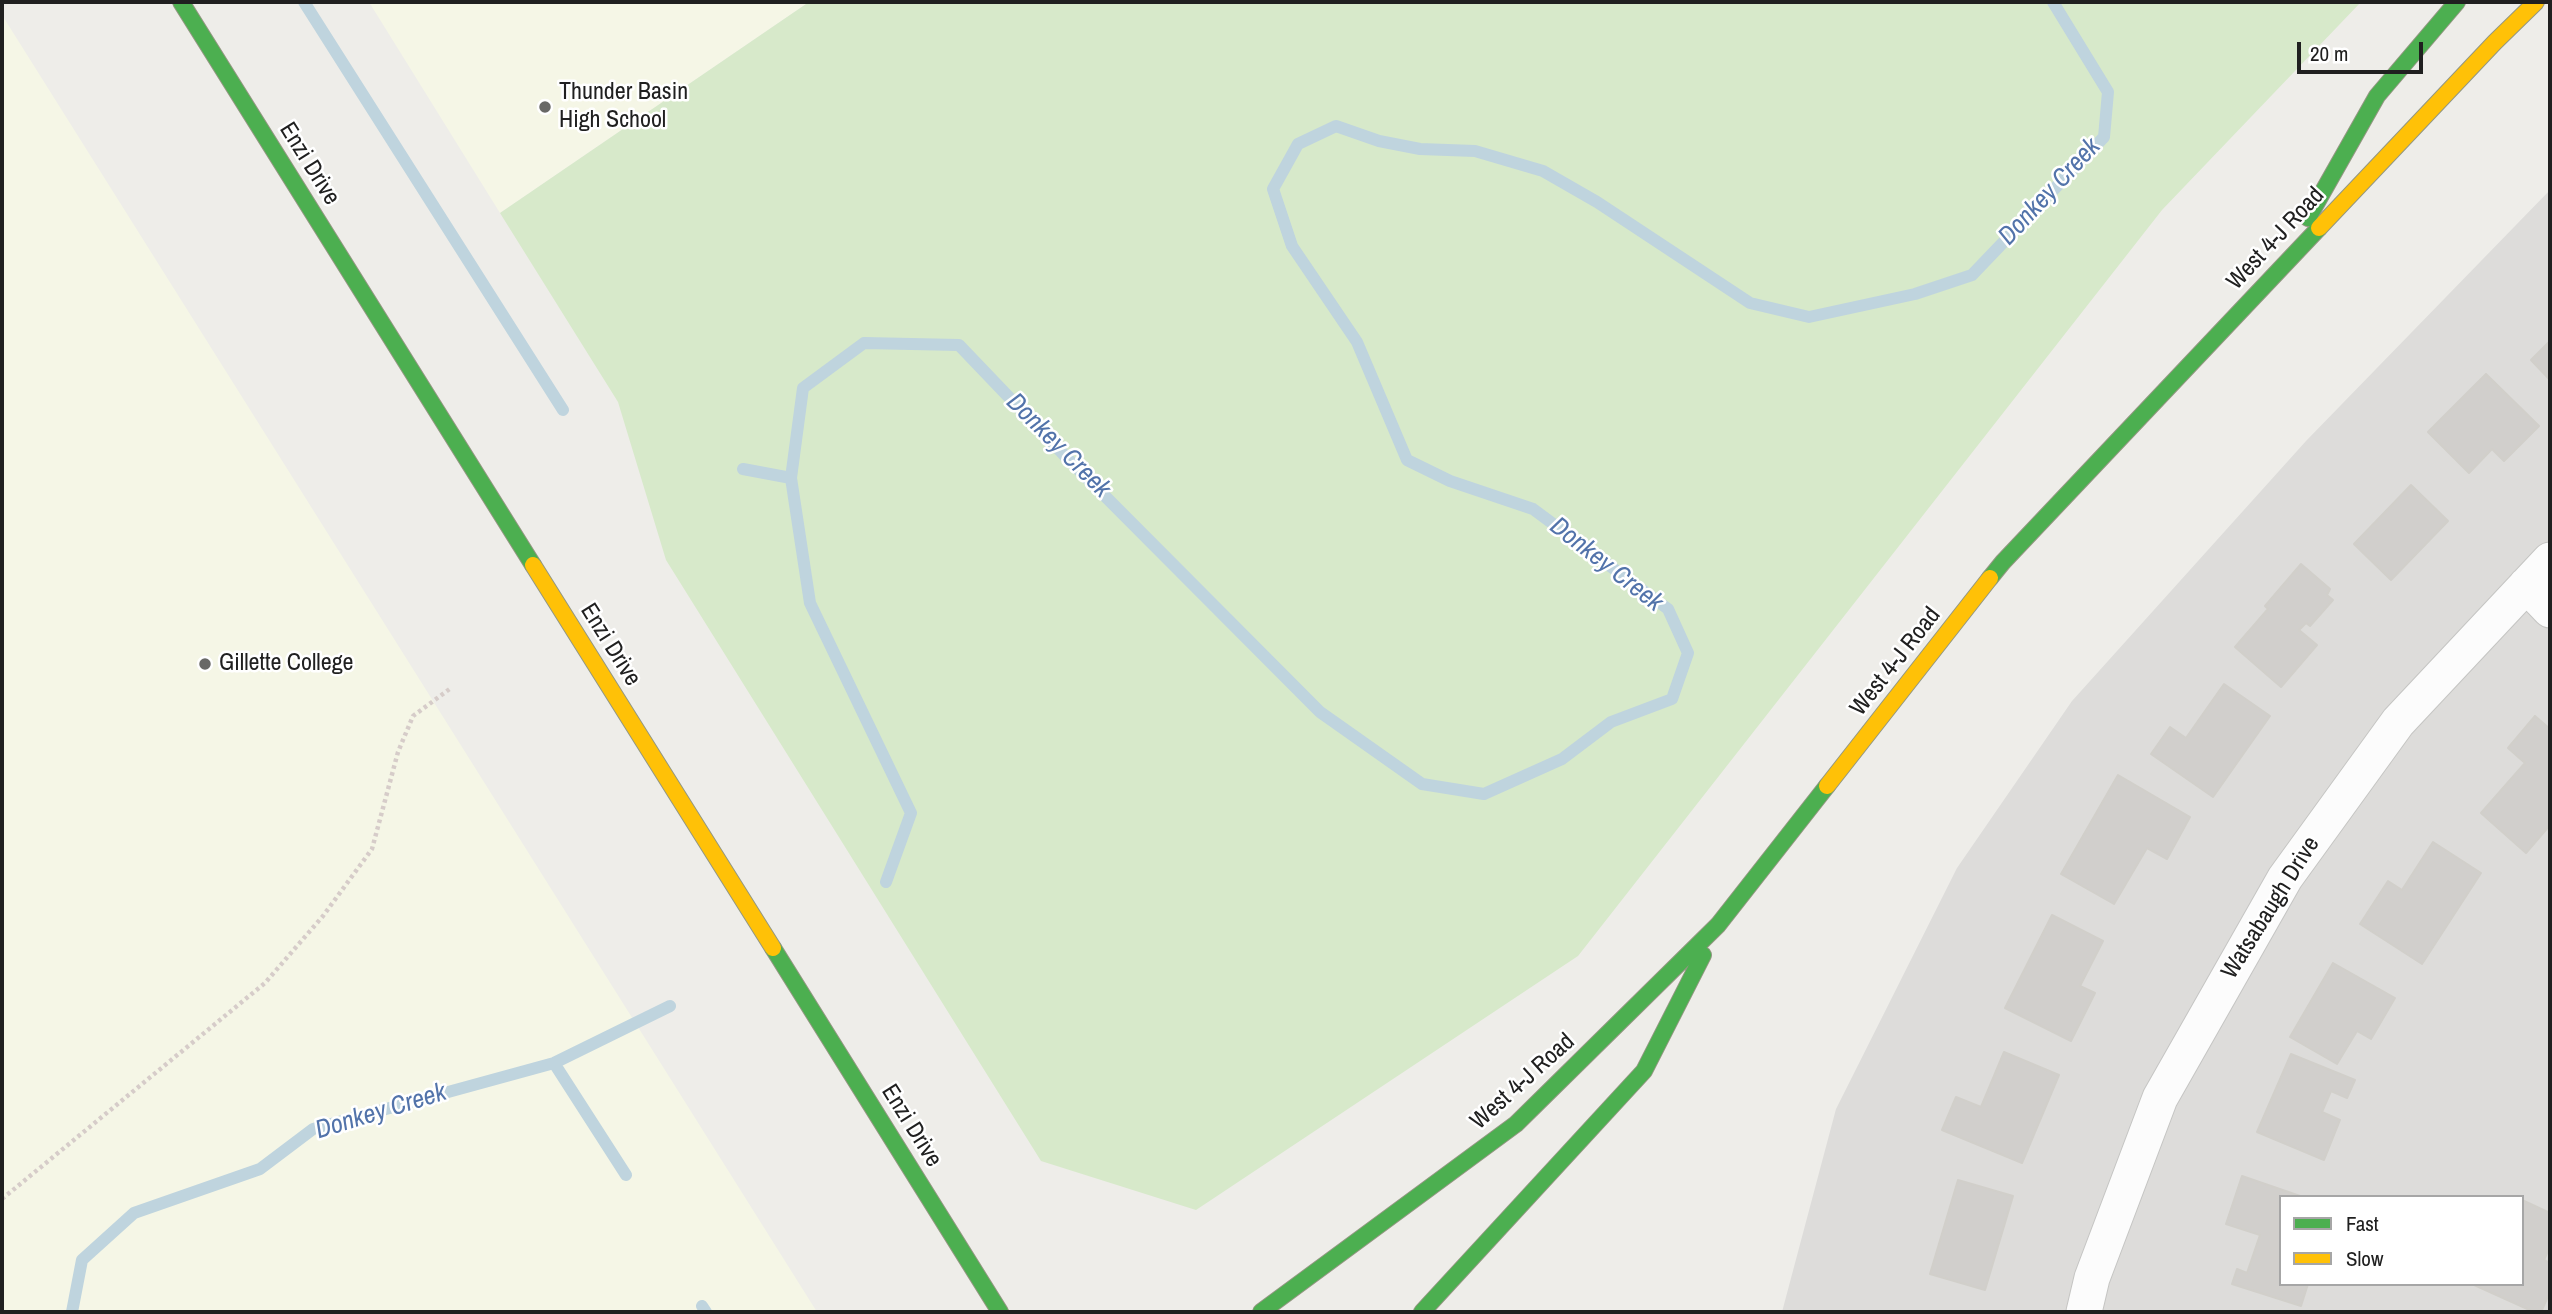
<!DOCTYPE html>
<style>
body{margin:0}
#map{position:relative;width:2552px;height:1314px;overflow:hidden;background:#eeede9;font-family:"Archivo Narrow",sans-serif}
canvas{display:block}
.frame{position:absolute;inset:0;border:4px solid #202020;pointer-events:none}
.legend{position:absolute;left:2279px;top:1195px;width:245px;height:91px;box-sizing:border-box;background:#fff;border:2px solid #a6a6a6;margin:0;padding:9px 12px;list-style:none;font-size:21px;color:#202020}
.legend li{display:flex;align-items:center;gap:14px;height:35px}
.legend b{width:35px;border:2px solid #a6a6a6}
.scale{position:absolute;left:2297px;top:42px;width:126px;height:32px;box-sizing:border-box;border:4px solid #202020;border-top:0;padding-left:9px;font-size:21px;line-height:24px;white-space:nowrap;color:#202020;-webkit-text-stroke:5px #fff;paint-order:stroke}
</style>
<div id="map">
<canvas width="2552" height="1314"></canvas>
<div class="frame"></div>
<ul class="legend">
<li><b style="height:9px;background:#4caf50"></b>Fast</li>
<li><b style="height:9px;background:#ffc107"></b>Slow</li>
</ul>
<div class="scale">20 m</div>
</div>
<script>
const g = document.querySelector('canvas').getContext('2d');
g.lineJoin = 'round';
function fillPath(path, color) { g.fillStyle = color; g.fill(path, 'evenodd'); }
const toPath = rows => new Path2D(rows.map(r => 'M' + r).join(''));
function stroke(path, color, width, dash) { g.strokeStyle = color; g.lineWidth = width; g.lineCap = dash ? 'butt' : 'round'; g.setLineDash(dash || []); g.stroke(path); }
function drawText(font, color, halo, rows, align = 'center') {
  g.font = font + ' "Archivo Narrow",sans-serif'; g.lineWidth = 5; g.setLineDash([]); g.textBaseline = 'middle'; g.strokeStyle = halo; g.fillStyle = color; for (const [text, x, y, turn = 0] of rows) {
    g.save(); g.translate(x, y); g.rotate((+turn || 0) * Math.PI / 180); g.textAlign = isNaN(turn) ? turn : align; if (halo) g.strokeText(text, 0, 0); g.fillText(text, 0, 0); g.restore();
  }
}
const residential = toPath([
 [2550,190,2550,1312,1782,1312,1836,1109,1957,868,2072,701,2306,441],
 [2281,1197,2522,1197,2522,1284,2281,1284]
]);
const education = toPath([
 [369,2,809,2,500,213],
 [2,15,817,1312,2,1312]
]);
const grass = toPath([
 [809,2,2361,2,2162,210,1578,956,1196,1210,1041,1161,666,560,618,402,500,213]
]);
const stream = toPath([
 [304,2,563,410],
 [743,469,791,478],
 [886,882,911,813,810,603,791,478,803,388,864,343,959,345,1068,459,1320,712,1422,784,1484,794,1562,759,1611,722,1672,699,1688,653,1668,609,1533,509,1450,481,1407,460,1357,342,1292,246,1273,189,1298,144,1336,126,1379,141,1420,149,1475,151,1543,171,1597,202,1750,303,1809,317,1915,294,1972,275,2104,137,2108,92,2053,2],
 [554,1063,626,1175],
 [702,1306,706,1312],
 [72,1312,82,1260,134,1213,260,1169,313,1129,554,1063,670,1006]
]);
const building = toPath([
 [2550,341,2550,380,2531,360,2550,341],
 [2486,374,2539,426,2504,461,2492,449,2469,473,2428,432,2486,374],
 [2411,485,2448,521,2391,580,2354,544,2411,485],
 [2301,564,2330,589,2327,595,2333,600,2310,626,2306,623,2299,630,2317,645,2281,687,2235,647,2268,609,2265,606,2301,564],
 [2224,684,2270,716,2213,797,2151,754,2170,727,2186,738,2224,684],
 [2535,716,2550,729,2550,825,2526,853,2481,813,2525,763,2508,748,2535,716],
 [2118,775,2190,817,2167,859,2147,848,2114,904,2061,874,2118,775],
 [2433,842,2481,873,2422,964,2360,924,2388,881,2402,890,2433,842],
 [2052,915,2103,941,2080,986,2095,993,2071,1041,2005,1008,2052,915],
 [2333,963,2395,998,2371,1039,2357,1031,2337,1064,2290,1037,2333,963],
 [2004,1052,2059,1075,2022,1163,1942,1130,1956,1097,1981,1107,2004,1052],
 [2291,1054,2355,1080,2347,1098,2331,1091,2322,1112,2340,1120,2324,1160,2257,1132,2291,1054],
 [2242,1176,2303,1197,2281,1197,2281,1284,2308,1284,2301,1306,2232,1284,2237,1269,2247,1273,2260,1235,2226,1224,2242,1176],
 [1958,1180,2013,1196,1985,1290,1930,1274,1958,1180],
 [2522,1200,2550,1213,2550,1246,2544,1260,2550,1263,2550,1292,2541,1312,2534,1312,2472,1284,2522,1284,2522,1200]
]);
const path = toPath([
 [2,1199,265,983,323,916,372,849,398,752,413,716,451,688]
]);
const street = toPath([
 [2526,585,2550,610],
 [2084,1312,2092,1278,2160,1098,2285,878,2398,722,2550,560]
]);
const fast = toPath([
 [181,2,533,565],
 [2308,218,2377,96,2457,2],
 [1990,578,2003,562,2319,228],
 [773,948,1000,1312],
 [1261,1312,1516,1124,1718,925,1827,786],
 [1422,1312,1644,1071,1703,955]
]);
const slow = toPath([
 [2319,228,2495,42,2536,2],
 [533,565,773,948],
 [1827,786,1990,578]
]);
const markers = [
 [545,107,7,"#686866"],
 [205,664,7,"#686866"]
];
const poiNames = [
 ["Thunder Basin",559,93],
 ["High School",559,121],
 ["Gillette College",219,664]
];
const streetNames = [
 ["Enzi Drive",309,164,58],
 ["West 4-J Road",2276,239,-47],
 ["Enzi Drive",610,645,58],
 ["West 4-J Road",1896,662,-52],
 ["Watsabaugh Drive",2271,908,-58],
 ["West 4-J Road",1523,1082,-42],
 ["Enzi Drive",911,1126,58]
];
const waterNames = [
 ["Donkey Creek",2050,192,-47],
 ["Donkey Creek",1058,446,45],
 ["Donkey Creek",1606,565,38],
 ["Donkey Creek",381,1112,-17]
];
fillPath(residential, '#dddcda');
fillPath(education, '#f5f6e6');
fillPath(grass, '#d7e9ca');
stroke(stream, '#bfd4de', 12);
fillPath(building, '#d1cfcc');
stroke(building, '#d1cfca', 2);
stroke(street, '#c5c5c3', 37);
stroke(fast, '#939782', 18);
stroke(slow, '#939782', 18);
stroke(path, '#d6ccc9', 4.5, [3.5, 3.5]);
stroke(street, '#fcfcfc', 35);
stroke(fast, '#4caf50', 16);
stroke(slow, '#ffc107', 16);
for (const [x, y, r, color] of markers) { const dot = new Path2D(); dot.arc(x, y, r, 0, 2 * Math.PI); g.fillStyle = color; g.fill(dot); stroke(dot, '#fff', 2.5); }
drawText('24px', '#202020', '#fff', poiNames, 'left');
drawText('24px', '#202020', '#fff', streetNames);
drawText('italic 26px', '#5273aa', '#fff', waterNames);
</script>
